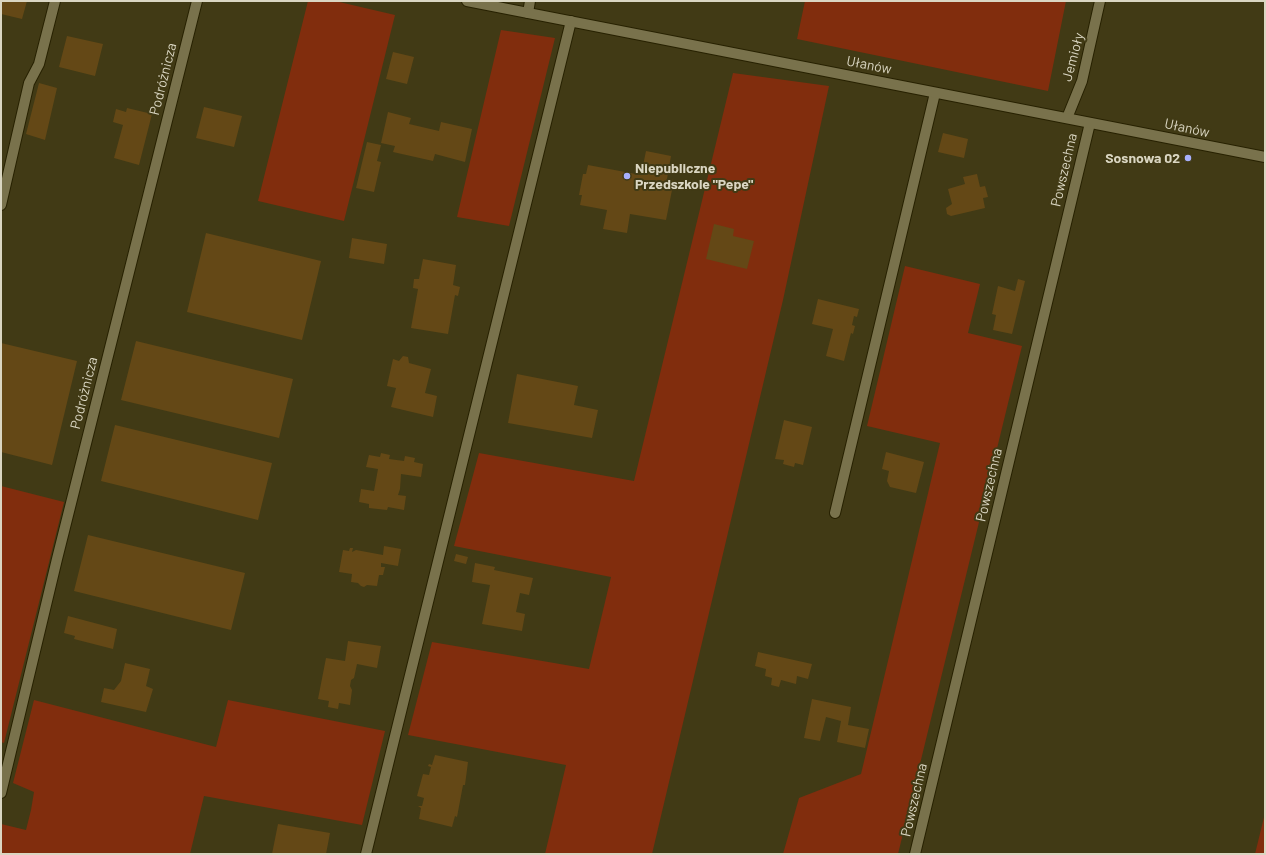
<!DOCTYPE html>
<meta charset="utf-8">
<style>
body{margin:0}
#map{position:relative;width:1266px;height:855px;overflow:hidden;background:#413a15;font-family:Barlow,sans-serif}
canvas{display:block}
.frame{position:absolute;inset:0;border:2px solid #dad6c2;pointer-events:none}
</style>
<div id="map">
<canvas width="1266" height="855"></canvas>
<div class="frame"></div>
</div>
<script>
const g = document.querySelector('canvas').getContext('2d');
g.lineJoin = 'round';
function fillPath(path, color) { g.fillStyle = color; g.fill(path, 'evenodd'); }
const toPath = rows => new Path2D(rows.map(r => 'M' + r).join(''));
function stroke(path, color, width, dash) { g.strokeStyle = color; g.lineWidth = width; g.lineCap = dash ? 'butt' : 'round'; g.setLineDash(dash || []); g.stroke(path); }
function drawText(font, color, halo, rows, align = 'center') {
  g.font = font + ' Barlow,sans-serif'; g.lineWidth = 4; g.setLineDash([]); g.textBaseline = 'middle'; g.strokeStyle = halo; g.fillStyle = color; for (const [text, x, y, turn = 0] of rows) {
    g.save(); g.translate(x, y); g.rotate((+turn || 0) * Math.PI / 180); g.textAlign = isNaN(turn) ? turn : align; if (halo) g.strokeText(text, 0, 0); g.fillText(text, 0, 0); g.restore();
  }
}
const green = toPath([
 [308,1,335,1,395,15,344,221,258,201],
 [805,1,1066,1,1048,91,797,39],
 [501,30,555,38,509,226,457,217],
 [733,73,829,86,783,300,652,854,545,854,566,765,408,735,432,642,589,669,611,577,454,546,479,453,634,481],
 [905,266,980,284,968,333,1022,346,898,854,783,854,799,798,861,774,940,443,867,426],
 [1,486,64,502,4,743,1,742],
 [34,700,216,747,228,700,385,731,362,825,204,796,190,854,1,854,1,824,26,830,31,810,34,792,13,783],
 [1265,813,1265,854,1255,854]
]);
const building = toPath([
 [1,1,27,1,22,19,1,14],
 [67,36,103,44,95,76,59,67],
 [393,52,414,57,407,84,386,79],
 [39,83,57,88,45,140,26,134],
 [204,107,242,116,234,147,196,138],
 [127,108,152,114,139,165,114,158,123,125,113,122,116,109,126,112],
 [388,112,411,118,409,124,439,131,441,122,472,129,465,162,435,154,433,161,393,152,395,146,381,143],
 [943,133,968,139,964,158,938,152],
 [367,142,381,145,377,161,381,162,374,192,356,188],
 [646,151,671,156,667,179,674,180,666,220,630,214,627,233,603,229,607,210,580,205,582,195,579,195,583,174,586,174,588,165,641,175],
 [977,174,980,187,985,186,988,197,983,198,985,208,951,216,947,214,946,208,952,204,948,189,965,184,963,177],
 [714,224,734,229,733,236,754,241,747,269,706,259],
 [206,233,321,261,302,340,187,312],
 [352,238,387,244,384,264,349,258],
 [423,259,456,265,453,285,460,287,458,296,455,295,448,334,411,328,418,289,413,288,414,279,419,279],
 [1018,279,1025,281,1012,334,993,330,996,315,992,314,998,286,1015,291],
 [818,299,859,309,857,317,854,316,852,325,855,326,853,334,851,333,844,361,826,356,833,329,812,324],
 [136,341,293,379,279,438,121,400],
 [1,343,77,361,52,465,1,452],
 [403,356,408,357,409,363,431,369,425,393,437,396,433,417,391,407,396,388,387,386,393,359,399,361],
 [517,374,578,386,574,405,598,410,592,438,508,423],
 [784,420,812,427,803,465,795,463,794,467,783,464,784,460,775,459],
 [115,425,272,463,258,520,101,481],
 [886,452,924,462,916,493,890,487,887,481,889,471,882,469],
 [381,453,390,455,389,459,404,461,405,456,415,458,414,462,423,464,421,477,401,474,400,489,398,495,406,496,404,510,388,507,387,510,369,508,369,504,359,502,361,489,374,491,378,469,366,467,369,455,380,457],
 [88,535,245,573,231,630,74,591],
 [384,546,401,549,398,566,381,563,381,567,385,567,383,575,379,575,377,586,367,585,364,587,361,586,358,583,351,582,352,574,339,572,343,550,349,551,350,548,353,548,352,552,356,550,383,555],
 [456,554,468,557,466,564,454,561],
 [475,563,495,567,494,570,533,578,529,595,520,593,516,612,525,614,522,631,482,624,490,585,472,582],
 [68,616,117,629,113,649,74,639,75,636,64,633],
 [348,641,381,646,377,668,357,664,354,678,351,680,350,686,352,690,350,705,339,703,338,709,328,707,329,701,318,699,326,658,345,661],
 [758,652,812,664,808,679,797,676,796,684,781,680,779,687,771,685,772,678,765,676,766,669,755,666],
 [125,663,150,669,146,686,153,689,146,712,101,702,104,688,114,690,121,681],
 [812,699,851,707,848,725,869,729,865,748,837,742,841,721,826,717,820,741,804,738],
 [435,755,468,762,465,785,463,785,457,817,455,816,452,827,419,819,421,808,418,806,422,806,424,798,417,796,423,774,429,775,431,767,428,766,429,764,432,765],
 [278,824,330,833,326,854,272,854]
]);
const service = toPath([
 [528,13,530,1],
 [1,205,29,83,39,64,55,1],
 [835,513,935,93],
 [366,854,571,21]
]);
const minor = toPath([
 [1067,118,1082,81,1100,1],
 [1,793,57,559,197,1],
 [915,854,1090,123]
]);
const tertiary = toPath([
 [467,1,1265,157]
]);
const markers = [
 [1188,158,4,"#a8b0fc"],
 [627,176,4,"#a8b0fc"]
];
const streetNames = [
 ["Jemioły",1073,57,-75],
 ["Ułanów",869,65,11],
 ["Podróżnicza",163,79,-76],
 ["Ułanów",1187,128,12],
 ["Powszechna",1064,170,-77],
 ["Podróżnicza",84,393,-76],
 ["Powszechna",989,485,-77],
 ["Powszechna",914,800,-77]
];
const poiNames = [
 ["Sosnowa 02",1180,158],
 ["Niepubliczne",635,168,"left"],
 ["Przedszkole \"Pepe\"",635,184,"left"]
];
fillPath(green, '#812d0d');
fillPath(building, '#644816');
stroke(service, '#272100', 12);
stroke(minor, '#272100', 12);
stroke(tertiary, '#272100', 12);
stroke(service, '#79724c', 10);
stroke(minor, '#79724c', 10);
stroke(tertiary, '#79724c', 10);
for (const [x, y, r, color] of markers) { const dot = new Path2D(); dot.arc(x, y, r, 0, 2 * Math.PI); g.fillStyle = color; g.fill(dot); stroke(dot, '#413a15', 1.5); }
drawText('14px', '#dad6c2', '#413a15', streetNames);
drawText('bold 14px', '#dad6c2', '#413a15', poiNames, 'right');
</script>
